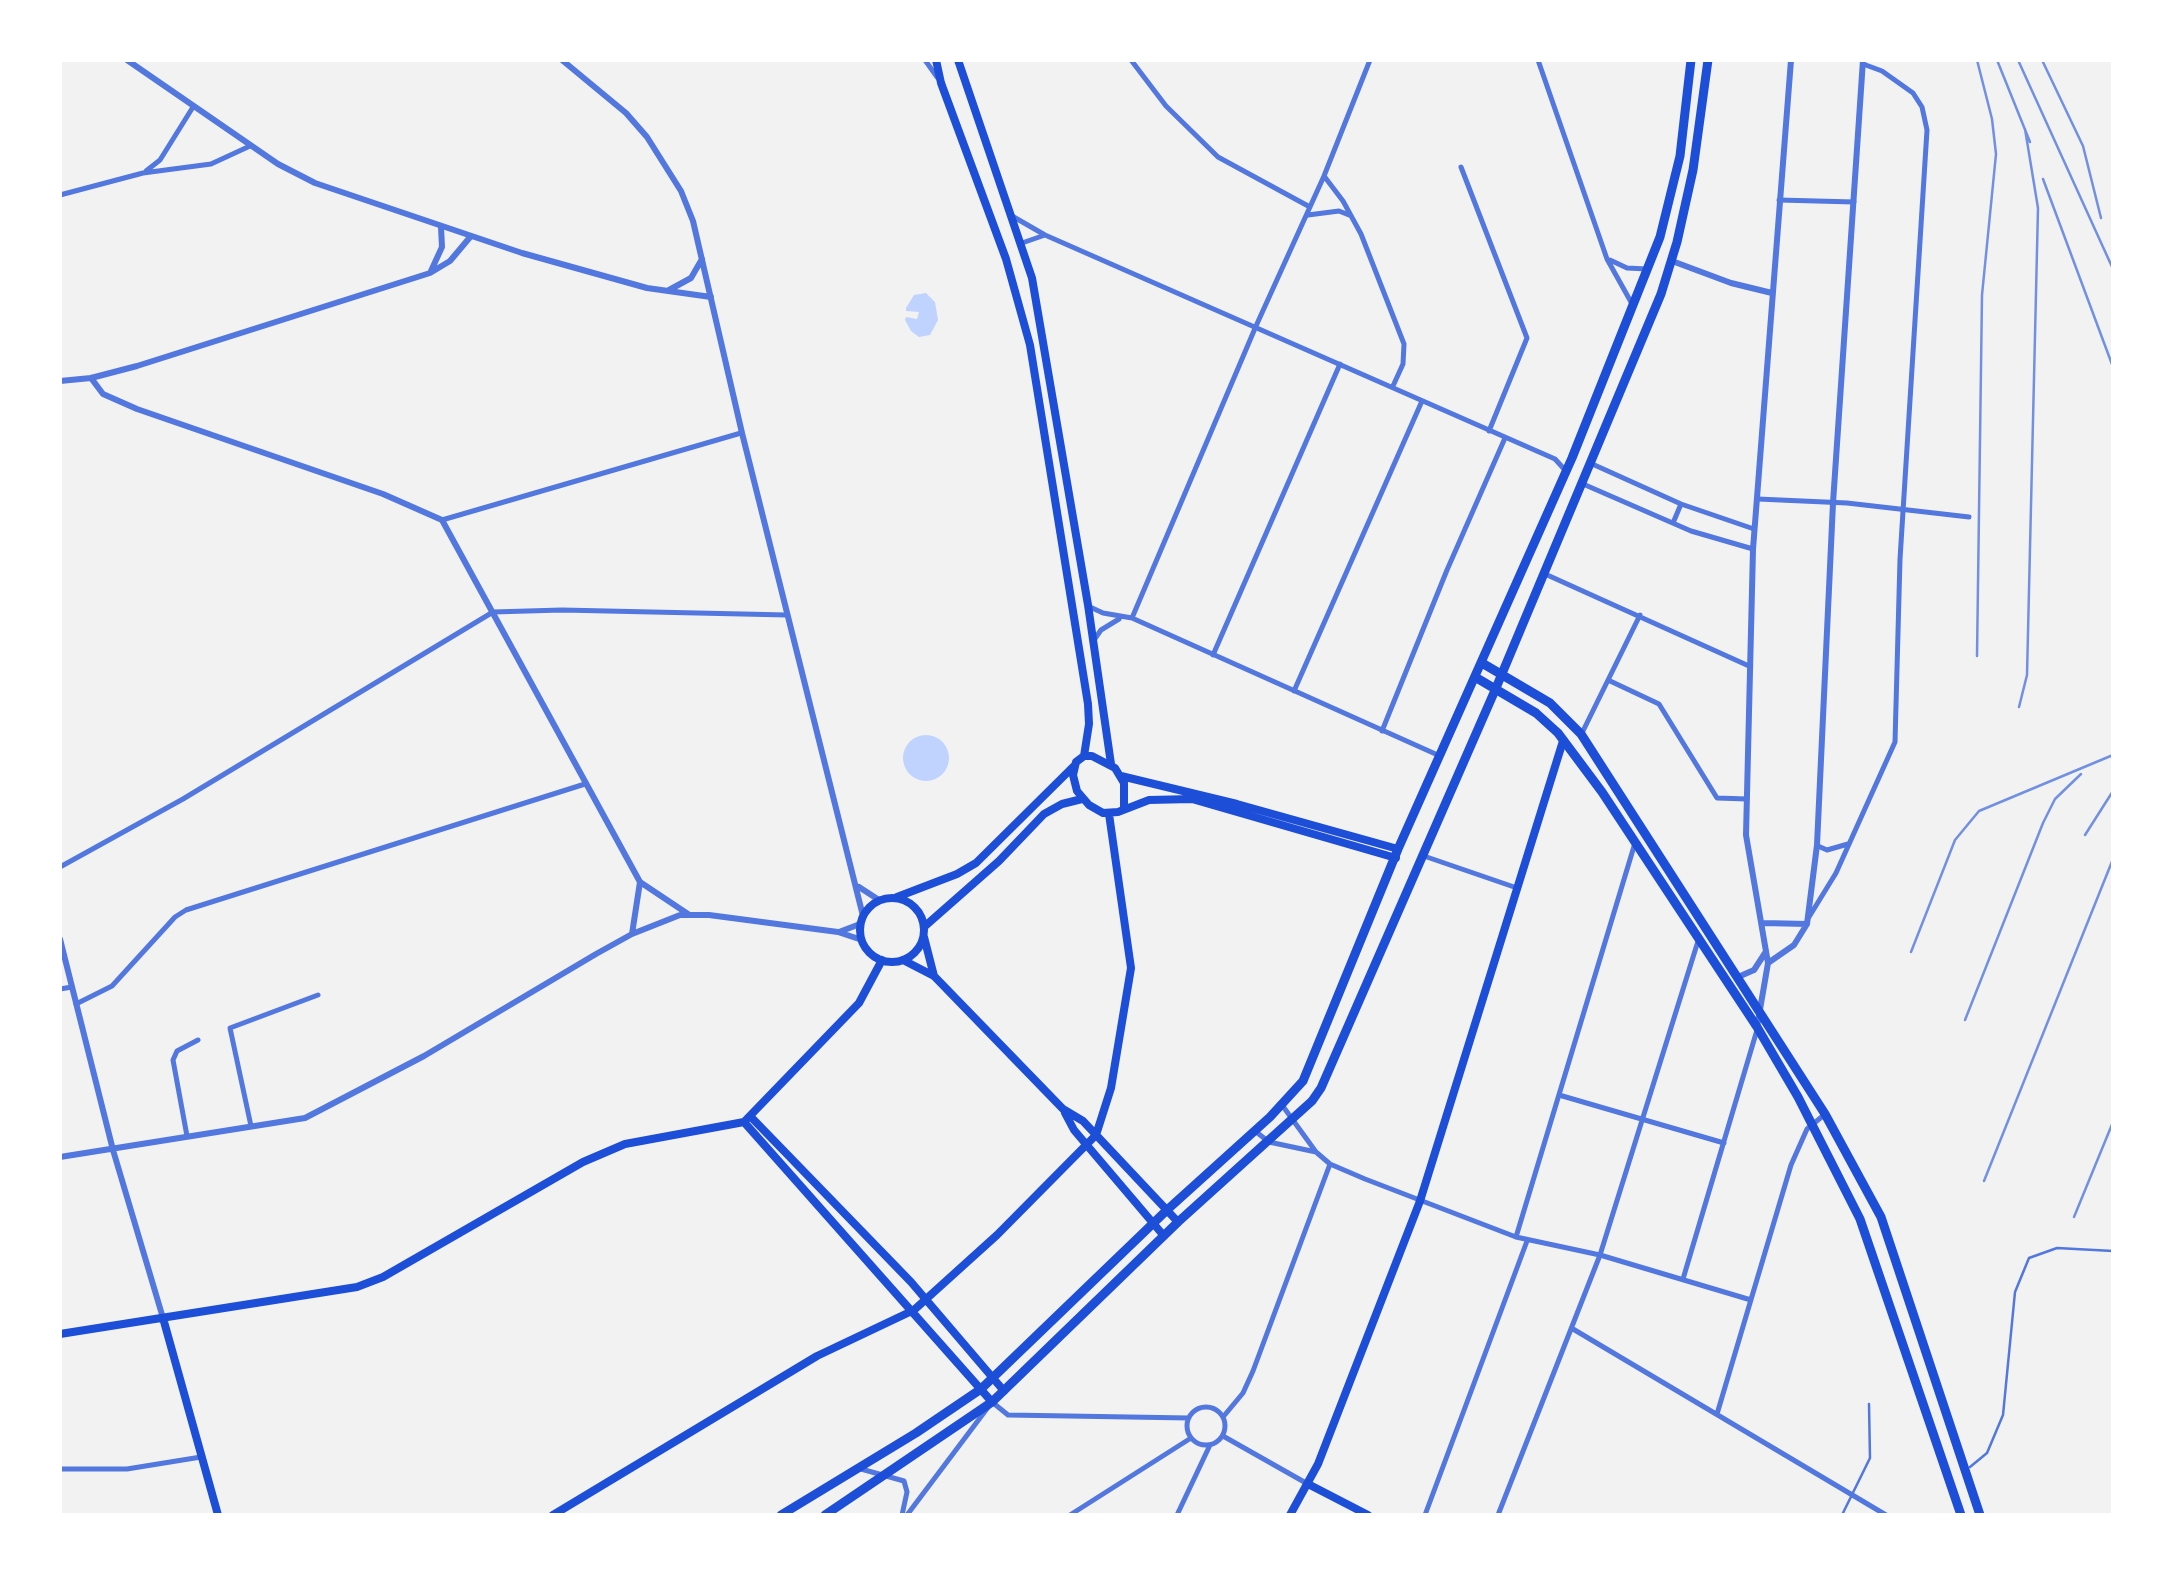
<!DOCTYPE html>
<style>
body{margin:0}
#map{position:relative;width:2173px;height:1575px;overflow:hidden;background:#f2f2f2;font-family:Inter,sans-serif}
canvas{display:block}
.frame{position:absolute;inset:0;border:62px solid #fff;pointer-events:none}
</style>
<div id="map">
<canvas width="2173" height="1575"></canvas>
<div class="frame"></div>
</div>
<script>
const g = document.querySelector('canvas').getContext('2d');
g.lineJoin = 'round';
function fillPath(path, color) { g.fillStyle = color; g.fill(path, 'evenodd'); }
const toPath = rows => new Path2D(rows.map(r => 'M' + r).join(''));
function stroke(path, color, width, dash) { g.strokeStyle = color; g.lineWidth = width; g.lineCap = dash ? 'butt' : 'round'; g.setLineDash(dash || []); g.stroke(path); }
const water = toPath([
 [926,293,935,302,938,320,930,335,919,337,911,331,905,320,906,317,917,319,919,312,906,311,906,308,914,295],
 '903 758a23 23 0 1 1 46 0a23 23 0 1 1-46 0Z'
]);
const service = toPath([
 [1970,1467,1987,1453,2003,1415,2015,1292,2029,1258,2057,1248,2113,1251],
 [1842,1515,1870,1458,1869,1404]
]);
const minor = toPath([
 [925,60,937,77],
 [1131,60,1166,106,1218,157,1310,207],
 [1538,60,1607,259,1631,302],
 [1461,167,1527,338,1489,431],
 [146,171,160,160,193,107],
 [1324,176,1343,201,1361,234,1404,344,1403,364,1393,386],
 [60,195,143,173,211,164,250,146],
 [1779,200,1854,202],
 [1308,215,1339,211,1349,215],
 [1012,216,1045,235,1555,459,1565,470],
 [1022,243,1045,235],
 [1610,260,1627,268,1647,269],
 [1590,463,1681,504,1754,529],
 [1583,484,1691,531,1753,549],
 [1758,499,1847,503,1969,517],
 [442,520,741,433],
 [1673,523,1681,504],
 [1545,574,1749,666],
 [1090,607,1103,613,1132,618,1440,756],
 [1132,618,1256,326,1324,176,1370,60],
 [1094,640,1101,630,1119,619],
 [1213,655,1340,364],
 [1608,680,1659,704,1717,798,1747,799],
 [1294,691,1422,401],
 [1382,731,1447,570,1505,438],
 [1582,733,1640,615],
 [1818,846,1827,850,1848,844],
 [1421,855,1517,888],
 [60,867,183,799,493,612,562,610,787,615],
 [1809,917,1836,873,1895,742,1900,559,1927,130,1922,107,1913,93,1882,71,1863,64],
 [60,989,72,987],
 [76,1004,112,986,175,917,186,910,585,784],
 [1559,1095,1724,1143],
 [1282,1105,1316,1152,1330,1164,1365,1179,1516,1237,1600,1255,1751,1300],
 [251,1126,230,1028,318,995],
 [1255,1131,1269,1142,1316,1152],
 [187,1136,173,1060,177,1051,198,1040],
 [1516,1237,1635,843],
 [1683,1279,1757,1030],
 [1573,1329,1886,1515],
 '1187 1426a19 19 0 1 1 38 0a19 19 0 1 1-38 0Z',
 [1717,1414,1791,1165,1807,1129,1824,1115],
 [1223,1417,1243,1393,1253,1371,1330,1164],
 [1223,1436,1306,1483],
 [60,1469,127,1469,201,1457],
 [861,1469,904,1481,907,1492,902,1515],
 [907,1515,992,1402,1008,1415,1189,1418],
 [1070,1515,1191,1438],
 [1177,1515,1210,1445],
 [1425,1515,1527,1241],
 [1498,1515,1600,1255,1699,938]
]);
const tertiary = toPath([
 [127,60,278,164,315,183,522,253,647,288,711,297],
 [562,60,626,113,647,137,681,191,693,221,742,433,863,916],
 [1672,261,1731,283,1772,293],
 [431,271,442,247,441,227],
 [669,290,691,278,702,259],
 [91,378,103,394,137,409,383,494,442,520,640,882,688,914],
 [60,381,91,378,137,366,430,273,450,261,471,236],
 [859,887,879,900],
 [1763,923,1807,924],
 [839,932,860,924],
 [632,934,640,882],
 [60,939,113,1150,163,1318],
 [1768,963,1794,945,1807,924,1817,845,1833,503,1863,60],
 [1738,977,1754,970,1765,953],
 [1757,1027,1768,963,1746,835,1753,549,1791,60],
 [60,1157,305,1118,424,1056,596,954,632,934,680,915,709,915,838,932,862,940]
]);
const secondary = toPath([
 [936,60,941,83,1006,259,1030,345,1088,704,1089,724,1084,756],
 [958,60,1032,278,1088,605,1111,764],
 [1121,776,1237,804,1398,849],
 [1124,808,1124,783,1115,768,1092,756,1084,756,1076,762,1073,775,1077,791,1089,805,1103,813,1118,812,1149,800,1192,799,1396,858],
 [897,897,957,874,976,863,1074,766],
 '860 930a32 32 0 1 1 64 0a32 32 0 1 1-64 0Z',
 [924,927,999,861,1044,814,1062,804,1082,799],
 [924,937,934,976],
 [903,960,934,976,1063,1109,1083,1121,1178,1222],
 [1065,1113,1074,1130,1164,1236],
 [750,1116,911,1282,1004,1391],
 [744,1122,992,1402],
 [163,1318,218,1515],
 [60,1334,357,1287,383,1277,583,1162,625,1144,744,1122,859,1003,882,960],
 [1308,1484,1368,1515],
 [553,1515,817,1356,914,1310,997,1235,1096,1135,1111,1088,1131,968,1109,814],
 [1290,1515,1318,1464,1420,1201,1563,741]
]);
const primary = toPath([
 [1482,663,1550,703,1581,734,1825,1114,1881,1217,1980,1515],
 [1475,677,1536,713,1558,733,1602,792,1757,1027,1798,1097,1860,1219,1961,1515],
 [781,1515,916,1433,981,1389,1167,1210,1270,1117,1303,1081,1398,849,1572,458,1660,237,1680,156,1691,60],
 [825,1515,992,1402,1178,1222,1312,1101,1321,1088,1496,688,1661,294,1677,242,1693,170,1708,60]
]);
const rail = toPath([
 [1977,60,1992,119,1996,154,1982,295,1977,656],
 [1997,60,2030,142],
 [2018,60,2113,269],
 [2042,60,2083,146,2101,218],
 [2043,179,2113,367],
 [2019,707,2027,675,2038,208,2025,129],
 [2085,835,2113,791],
 [1911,952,1955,840,1979,811,2113,755],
 [1965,1020,2043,823,2055,799,2081,774],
 [1984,1181,2113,859],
 [2074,1217,2113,1122],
 [2113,1221,2113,1220]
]);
fillPath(water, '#bfd3fe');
stroke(service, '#5277de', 2.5);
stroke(minor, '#5277de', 5);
stroke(tertiary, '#5277de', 6);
stroke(secondary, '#1d4ed8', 8);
stroke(primary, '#1d4ed8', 9);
stroke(rail, '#7290e2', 2.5);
</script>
